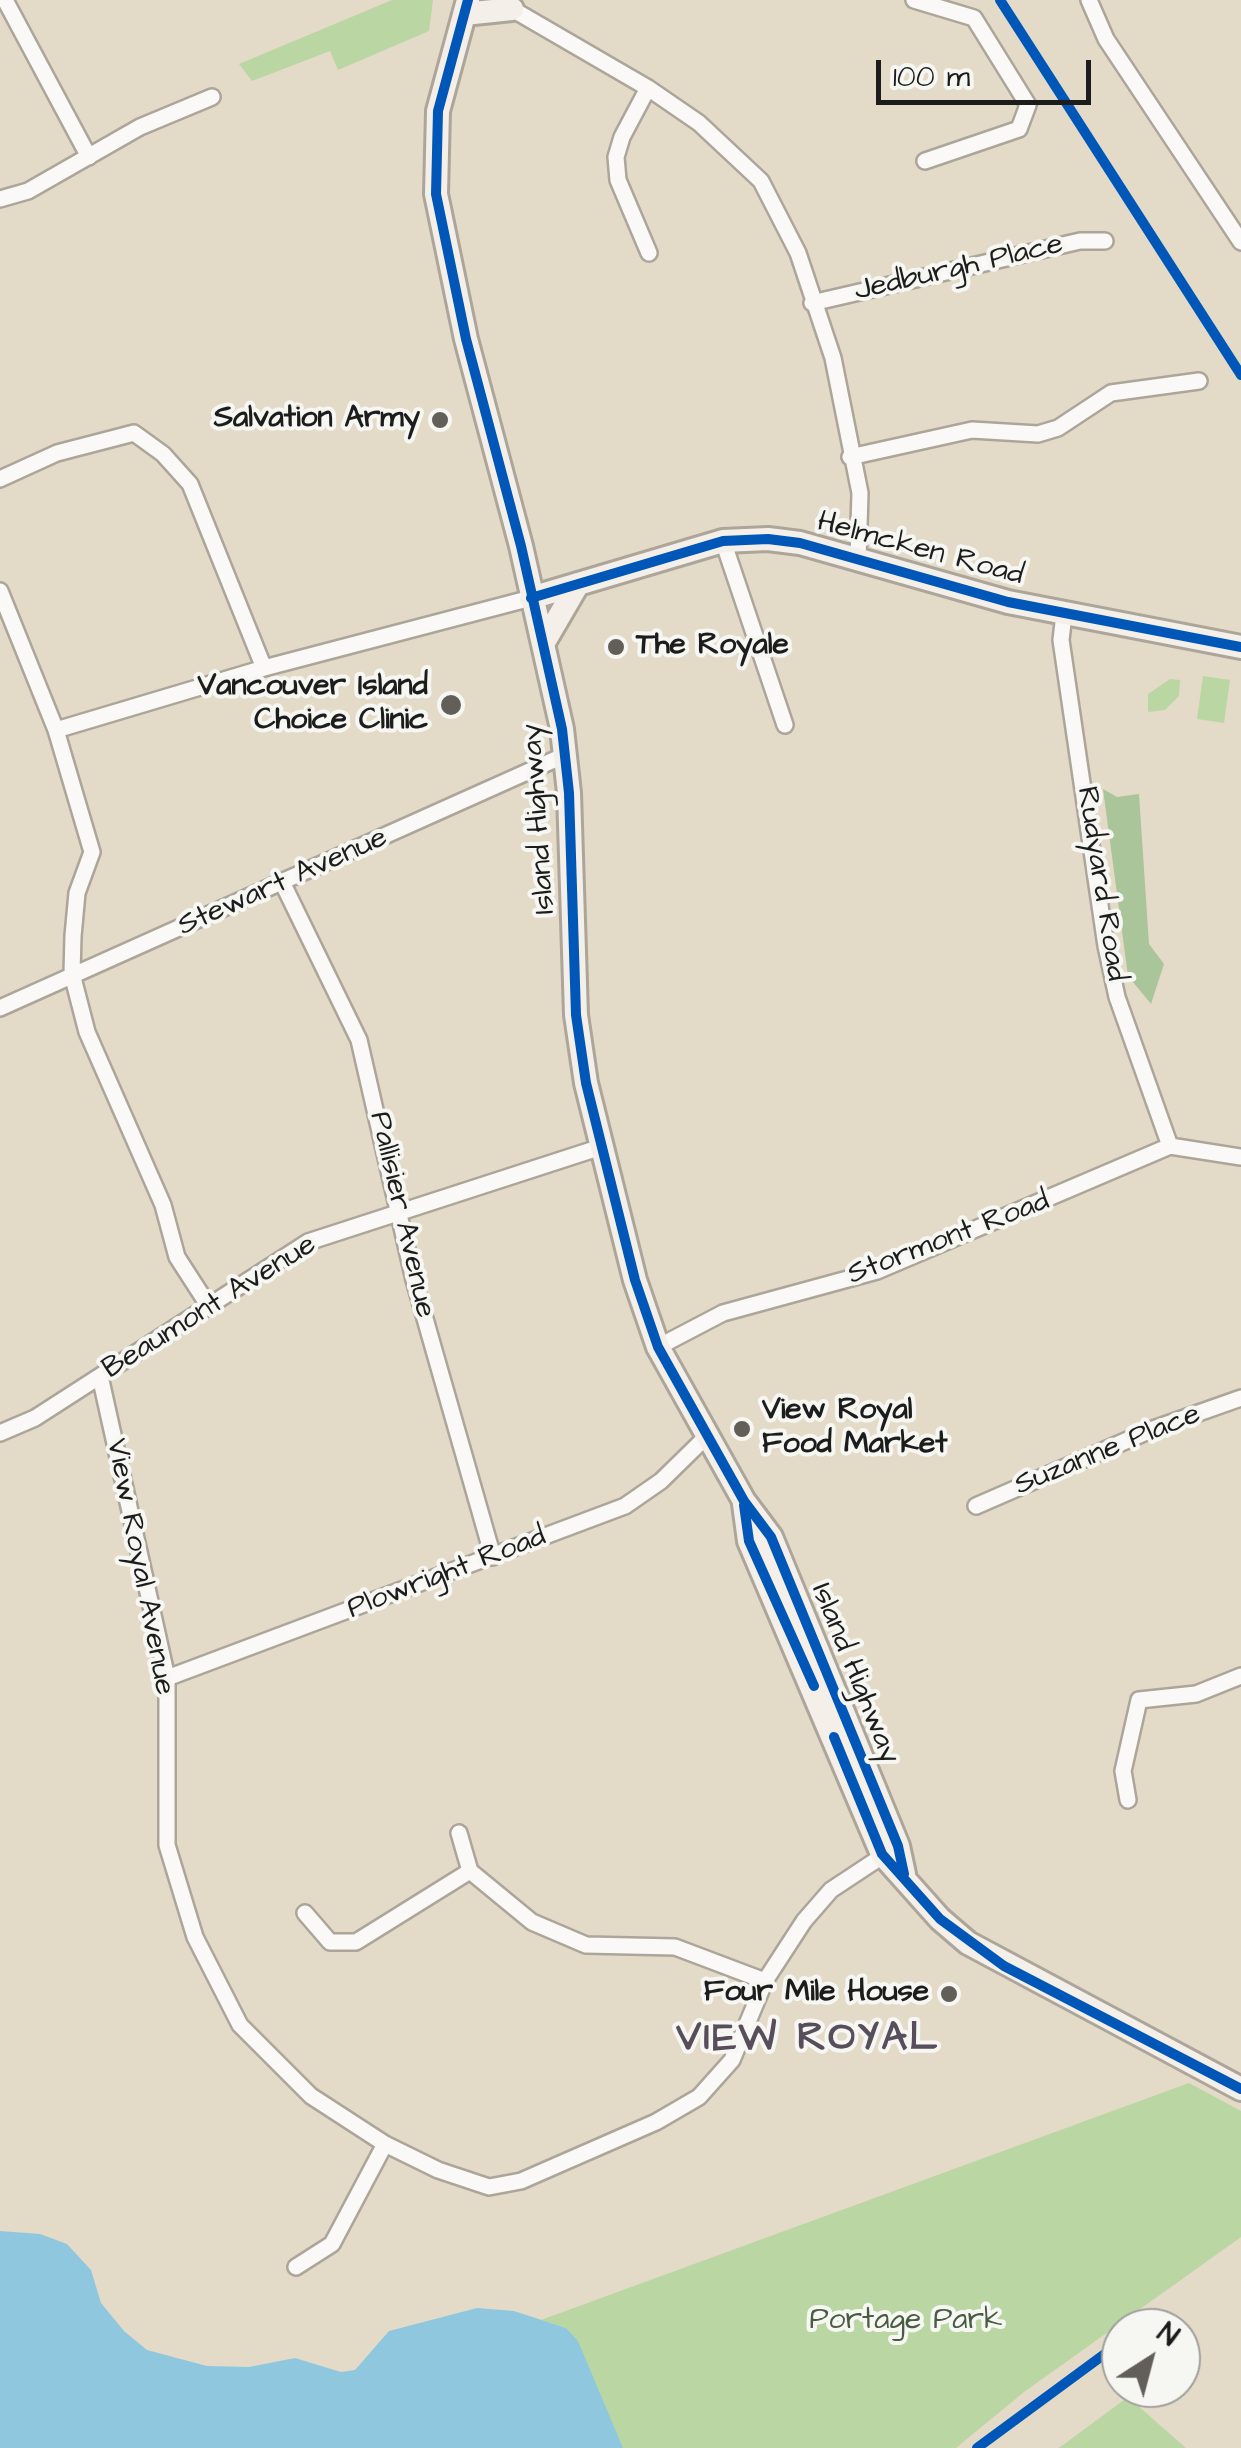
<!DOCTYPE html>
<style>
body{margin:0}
#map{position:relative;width:1241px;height:2448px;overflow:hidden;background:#e4dac8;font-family:"Architects Daughter",sans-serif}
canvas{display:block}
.north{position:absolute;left:1101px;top:2308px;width:100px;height:100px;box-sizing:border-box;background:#f6f6f2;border:2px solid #9f9f9c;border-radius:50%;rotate:36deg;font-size:28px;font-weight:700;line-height:40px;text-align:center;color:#1c1c1c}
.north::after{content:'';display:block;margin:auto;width:35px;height:45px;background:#625e58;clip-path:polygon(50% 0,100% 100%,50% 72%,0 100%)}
.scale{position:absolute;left:876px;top:60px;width:215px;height:45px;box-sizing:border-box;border:5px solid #1c1c1c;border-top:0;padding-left:12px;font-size:30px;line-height:35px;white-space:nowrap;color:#1c1c1c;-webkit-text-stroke:8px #f6f6f2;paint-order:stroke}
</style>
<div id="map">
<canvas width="1241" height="2448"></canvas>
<div class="north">N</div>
<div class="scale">100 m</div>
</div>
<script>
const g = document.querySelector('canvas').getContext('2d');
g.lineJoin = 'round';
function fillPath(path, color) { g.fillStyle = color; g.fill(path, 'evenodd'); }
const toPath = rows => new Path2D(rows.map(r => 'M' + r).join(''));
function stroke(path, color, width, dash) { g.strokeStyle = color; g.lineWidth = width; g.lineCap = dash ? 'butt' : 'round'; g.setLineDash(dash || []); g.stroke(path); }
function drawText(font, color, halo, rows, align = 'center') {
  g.font = font + ' "Architects Daughter",sans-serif'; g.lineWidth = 8; g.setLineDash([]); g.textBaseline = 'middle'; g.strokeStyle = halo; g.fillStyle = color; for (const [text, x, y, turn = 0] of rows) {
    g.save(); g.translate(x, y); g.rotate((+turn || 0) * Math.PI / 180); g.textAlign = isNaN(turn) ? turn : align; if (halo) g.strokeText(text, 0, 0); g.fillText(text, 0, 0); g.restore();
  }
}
const green = toPath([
 [392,0,433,0,429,31,338,70,330,51,252,81,239,64],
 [1203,676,1230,680,1224,723,1197,719],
 [1170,679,1180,680,1179,696,1165,710,1148,712,1148,694],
 [1189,2083,1241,2111,1241,2237,1024,2392,956,2448,623,2448,566,2328,541,2320],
 [1128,2397,1186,2448,1058,2448,1063,2445]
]);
const forest = toPath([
 [1103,789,1117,797,1139,794,1149,944,1164,964,1151,1004,1128,976]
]);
const water = toPath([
 [0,2231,40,2234,67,2244,91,2270,101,2303,124,2331,147,2350,207,2366,249,2367,295,2358,341,2372,355,2370,389,2331,477,2308,514,2311,566,2328,578,2341,623,2448,0,2448]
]);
const minor = toPath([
 [5,0,89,157],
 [914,0,974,18,1028,105,1019,129,925,161],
 [1089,0,1106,39,1241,242],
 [512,9,648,88,699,123,761,181,798,253,833,358,860,493,858,559],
 [648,88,622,137,616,157,618,180,649,253],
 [0,199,28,191,140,127,212,97],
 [812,303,1080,241,1105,241],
 [850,457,972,430,1038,434,1058,428,1111,393,1199,381],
 [0,479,57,453,134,433,163,454,190,484,264,668],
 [723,541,785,725],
 [0,591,56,730,92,852,77,893,73,936,72,974,87,1032,163,1205,177,1257,208,1305],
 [1064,614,1061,640,1106,946,1117,997,1170,1146],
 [56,730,264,668,531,598],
 [283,884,359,1040,414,1280,493,1557],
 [0,1008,565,755],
 [658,1347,723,1313,877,1271,1170,1146,1241,1157],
 [100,1376,167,1678,167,1845,195,1937,240,2025,311,2096,385,2144,438,2170,489,2187,521,2181,656,2122,699,2097,732,2060,765,1981,804,1921,831,1890,890,1851],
 [0,1433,35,1418,308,1242,601,1147],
 [976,1506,1153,1429,1241,1398],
 [167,1678,625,1506,661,1481,708,1435],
 [1128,1800,1123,1771,1139,1700,1196,1694,1241,1676],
 [459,1833,470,1871,532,1922,586,1945,675,1947,765,1981],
 [305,1913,330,1942,356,1942,470,1871],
 [296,2267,332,2244,385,2144]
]);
const secondary = toPath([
 [468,0,438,111,436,194,466,339,521,546,562,729,569,793,576,1015,586,1083,635,1280,658,1347,744,1501,771,1537,898,1846,904,1874],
 [464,14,512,9],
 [531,598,723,541,768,539,800,543,1008,602,1241,647],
 [543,644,578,584],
 [744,1504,749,1541,882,1854,940,1919,968,1943,1241,2089]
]);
const cycleway = toPath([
 [468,0,438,111,436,194,466,339,521,546,562,729,569,793,576,1015,586,1083,635,1280,658,1347,744,1501,771,1537,898,1846,904,1874],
 [1000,0,1241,375],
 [531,598,723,541,768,539,800,543,1008,602,1241,647],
 [744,1505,749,1541,814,1686],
 [834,1737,882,1854,940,1919,1004,1966,1241,2089],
 [977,2448,1121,2342]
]);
const markers = [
 [440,420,10,"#625e58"],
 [616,647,10,"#625e58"],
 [451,705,12,"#625e58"],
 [742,1429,10,"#625e58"],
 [949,1994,10,"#625e58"]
];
const streetNames = [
 ["Jedburgh Place",959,269,-13],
 ["Helmcken Road",920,550,15],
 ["Island Highway",540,819,-94],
 ["Stewart Avenue",283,883,-24],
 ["Rudyard Road",1100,884,81],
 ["Pallisier Avenue",401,1215,77],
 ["Stormont Road",949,1239,-21],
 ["Beaumont Avenue",210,1308,-32],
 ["Suzanne Place",1108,1451,-22],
 ["View Royal Avenue",139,1567,79],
 ["Plowright Road",447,1574,-21],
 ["Island Highway",854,1674,68]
];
const poiNames = [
 ["Salvation Army",420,420],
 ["The Royale",636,647,"left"],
 ["Vancouver Island",428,688],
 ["Choice Clinic",428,722],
 ["View Royal",762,1412,"left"],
 ["Food Market",762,1446,"left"],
 ["Four Mile House",929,1994]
];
const parkNames = [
 ["Portage Park",906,2322]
];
const districtNames = [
 ["VIEW ROYAL",808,2041]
];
fillPath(green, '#bad6a3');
fillPath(forest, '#aac599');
fillPath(water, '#8fc8de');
stroke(minor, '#aca59a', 20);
stroke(secondary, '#aca59a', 28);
stroke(minor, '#fbf9f7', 15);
stroke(secondary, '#f4efe8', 22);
stroke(cycleway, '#0057b8', 10);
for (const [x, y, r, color] of markers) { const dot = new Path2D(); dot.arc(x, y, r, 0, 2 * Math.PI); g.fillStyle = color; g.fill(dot); stroke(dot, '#f6f6f2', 4); }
drawText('30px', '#1c1c1c', '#f6f6f2', streetNames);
drawText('bold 30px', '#1c1c1c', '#f6f6f2', poiNames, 'right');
drawText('30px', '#475c41', '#f6f6f2', parkNames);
g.letterSpacing = '2.5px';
drawText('bold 40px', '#584e5b', '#f6f6f2', districtNames);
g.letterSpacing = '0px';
</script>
